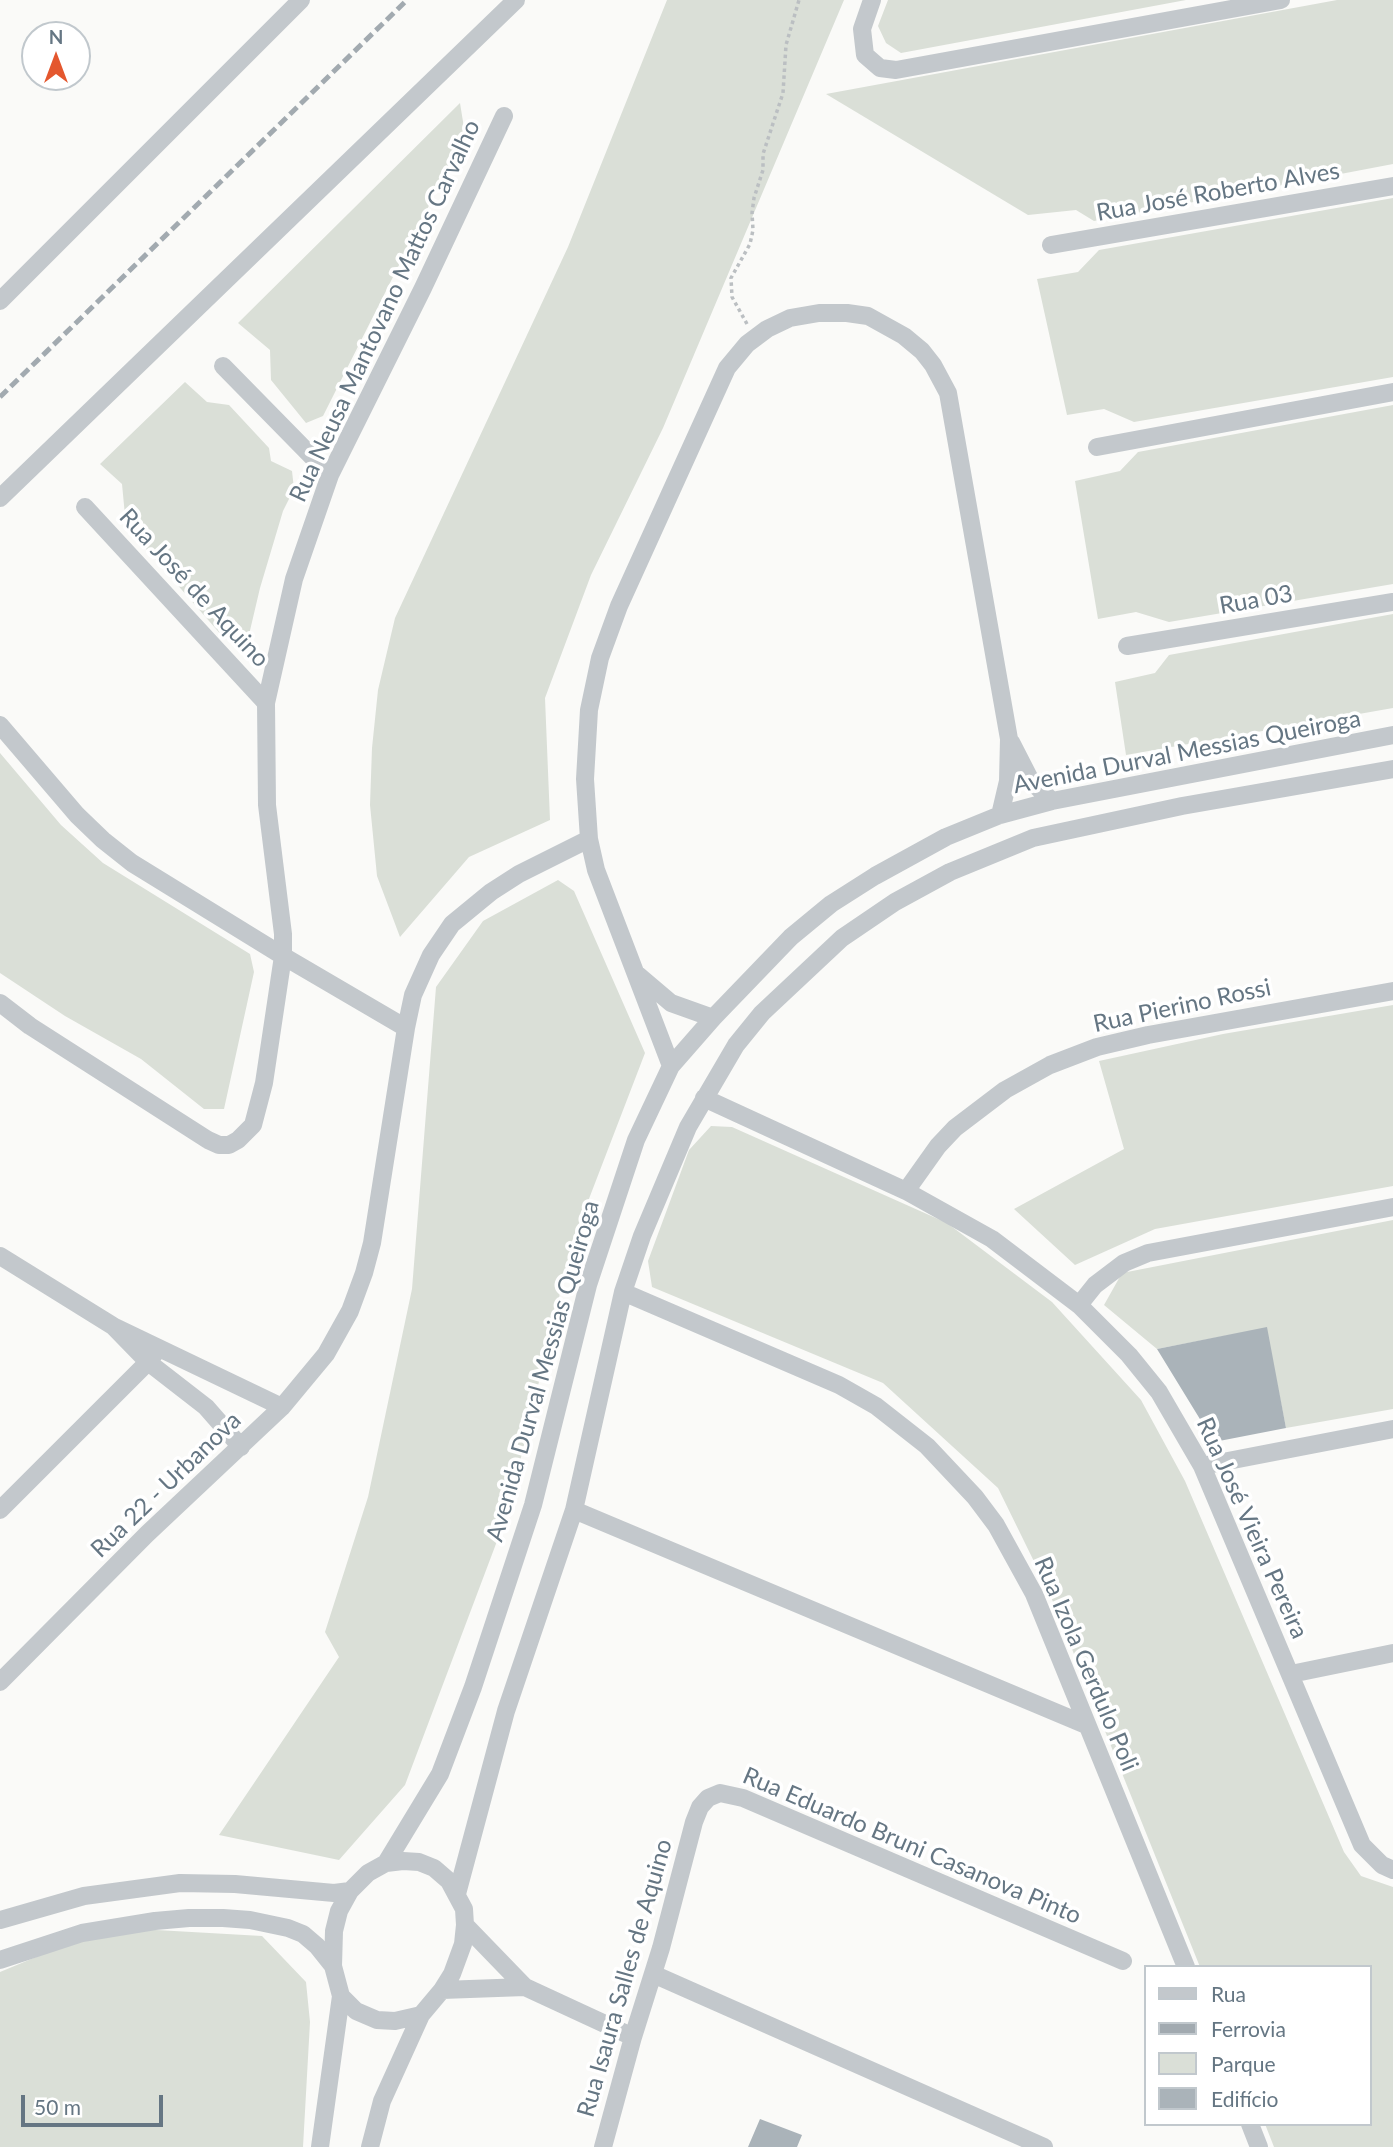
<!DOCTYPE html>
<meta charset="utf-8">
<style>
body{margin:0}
#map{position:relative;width:1393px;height:2147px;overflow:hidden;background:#fafaf8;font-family:Lato,sans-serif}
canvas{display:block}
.legend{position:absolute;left:1144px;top:1965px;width:228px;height:161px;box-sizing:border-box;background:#fff;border:2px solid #c1c8cd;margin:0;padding:9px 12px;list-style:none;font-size:21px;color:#657683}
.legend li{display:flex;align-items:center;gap:14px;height:35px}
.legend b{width:35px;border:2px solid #c1c8cd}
.north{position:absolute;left:21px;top:21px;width:70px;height:70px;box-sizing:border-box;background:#fff;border:2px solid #c1c8cd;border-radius:50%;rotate:0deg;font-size:19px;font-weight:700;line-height:28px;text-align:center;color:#657683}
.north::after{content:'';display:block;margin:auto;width:24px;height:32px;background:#e4572e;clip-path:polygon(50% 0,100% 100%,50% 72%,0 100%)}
.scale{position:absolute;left:21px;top:2095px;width:142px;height:32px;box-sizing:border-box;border:4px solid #657683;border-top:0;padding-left:9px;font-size:21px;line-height:24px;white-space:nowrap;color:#657683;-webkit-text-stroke:5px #fff;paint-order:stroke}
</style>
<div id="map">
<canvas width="1393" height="2147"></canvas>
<ul class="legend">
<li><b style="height:9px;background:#c3c8cc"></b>Rua</li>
<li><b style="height:9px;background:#a2aab0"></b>Ferrovia</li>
<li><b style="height:19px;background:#dadfd7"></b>Parque</li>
<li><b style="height:19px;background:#aab3b9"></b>Edifício</li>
</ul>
<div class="north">N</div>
<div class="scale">50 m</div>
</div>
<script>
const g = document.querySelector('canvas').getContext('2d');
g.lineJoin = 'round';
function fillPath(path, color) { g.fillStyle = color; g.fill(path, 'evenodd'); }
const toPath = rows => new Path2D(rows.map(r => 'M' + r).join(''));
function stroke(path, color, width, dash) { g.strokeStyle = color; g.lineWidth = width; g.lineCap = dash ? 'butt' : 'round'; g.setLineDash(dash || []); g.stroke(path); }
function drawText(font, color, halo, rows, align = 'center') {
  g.font = font + ' Lato,sans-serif'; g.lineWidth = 7; g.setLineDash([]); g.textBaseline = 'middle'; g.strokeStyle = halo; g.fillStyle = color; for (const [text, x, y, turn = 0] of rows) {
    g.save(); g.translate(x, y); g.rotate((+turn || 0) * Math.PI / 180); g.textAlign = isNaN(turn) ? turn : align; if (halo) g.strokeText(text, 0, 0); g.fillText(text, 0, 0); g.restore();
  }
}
const green = toPath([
 [667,0,844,0,663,428,591,575,545,698,550,820,469,857,400,937,377,876,370,805,372,748,378,690,395,618,568,247],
 [888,0,1186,0,901,53,886,43,878,26],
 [1337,0,1393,0,1393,164,1094,221,1076,210,1028,215,826,94],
 [460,103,465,134,323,416,306,423,271,380,270,350,238,323],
 [1393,198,1393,377,1134,422,1104,409,1067,415,1037,279,1078,272,1099,250],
 [185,382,207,402,229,405,269,448,271,461,292,471,294,489,283,511,260,588,248,639,223,637,126,526,122,484,100,464],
 [1393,405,1393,584,1169,622,1136,612,1098,619,1075,481,1120,471,1138,452],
 [1393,614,1393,708,1126,755,1115,682,1155,673,1169,655],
 [0,753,61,825,103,863,250,954,254,972,224,1109,204,1109,141,1059,65,1016,0,973],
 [558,880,574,891,645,1053,572,1243,508,1512,405,1785,339,1860,219,1835,339,1657,325,1632,368,1497,412,1289,436,987,483,921],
 [1393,1005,1393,1186,1155,1229,1075,1265,1014,1209,1124,1149,1099,1061,1223,1034],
 [711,1126,732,1127,947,1223,1052,1302,1141,1400,1185,1481,1344,1852,1361,1876,1393,1887,1393,2147,1274,2147,1265,2124,1370,2124,1370,1967,1200,1967,1049,1592,998,1488,883,1383,652,1287,648,1261,689,1150],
 [1393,1220,1393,1409,1286,1428,1266,1328,1157,1349,1104,1305,1122,1273],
 [139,1929,262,1936,306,1982,310,2022,303,2147,0,2147,0,1972,89,1935]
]);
const building = toPath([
 [1267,1327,1286,1428,1214,1442,1157,1349],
 [760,2119,802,2135,797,2147,748,2147]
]);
const path = toPath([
 [747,324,732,297,731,278,750,244,753,230,752,213,754,198,763,170,763,154,783,93,786,45,799,0]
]);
const minor = toPath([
 [872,0,862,29,865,55,880,68,896,70,1281,0],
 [1051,245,1393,186],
 [0,301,301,0],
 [223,366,330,475],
 [1097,447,1393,392],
 [0,498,516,0],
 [85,507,266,703],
 [1127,646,1393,602],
 [0,725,77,815,103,840,132,863,283,956,406,1028],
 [1011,742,1031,781,1052,801],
 [638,975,671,1003,713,1018],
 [0,1003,30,1026,208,1140,219,1145,229,1145,238,1140,253,1125,264,1083,283,956,283,934,267,805,266,703,294,579,330,475,423,288,504,116],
 [671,1066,596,870,589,839,585,779,589,710,600,658,619,606,727,368,747,344,767,329,790,318,819,313,847,313,868,316,904,336,922,351,933,365,948,393,1009,739,1008,781,1000,815],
 [704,1098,906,1191,992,1239,1079,1305,1129,1355,1159,1392,1202,1466,1362,1845,1382,1865,1393,1870],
 [906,1191,938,1146,955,1128,1005,1090,1050,1065,1097,1047,1148,1035,1393,991],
 [0,1256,113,1326],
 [623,1292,839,1385,876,1406,927,1446,975,1497,996,1525,1034,1594,1186,1967],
 [1079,1305,1095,1285,1124,1263,1148,1253,1393,1207],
 [241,1447,206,1407,148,1362,113,1326,282,1407],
 [1202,1466,1393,1429],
 [0,1510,148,1362,155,1353],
 [574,1510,1086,1725],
 [1291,1674,1393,1653],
 [0,1682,147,1534,282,1407,326,1354,350,1311,364,1273,372,1243,406,1028,413,995,431,955,452,924,491,892,519,874,589,839],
 [403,1861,419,1862,434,1868,449,1881,464,1909,465,1925,463,1944,452,1974,442,1990,421,2015,395,2021,377,2020,356,2011,341,1996,333,1966,334,1931,339,1911,350,1891,368,1873,386,1863,403,1861],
 [386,1863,440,1774,473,1687,533,1505,588,1285,636,1140,671,1066,713,1018,791,937,831,904,875,876,946,837,1000,815,1052,801,1393,735],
 [457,1894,506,1711,574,1510,623,1292,642,1236,688,1127,736,1045,762,1013,842,938,895,902,950,872,1033,838,1182,806,1393,769],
 [0,1920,84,1896,180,1883,235,1884,334,1893,350,1891],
 [0,1960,82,1933,155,1921,189,1918,223,1918,250,1920,288,1928,303,1934,317,1946,333,1966],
 [653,1974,1044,2147],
 [525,1987,633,2037],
 [442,1990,525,1987,465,1925],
 [1250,2124,1259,2147],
 [320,2147,341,1996],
 [370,2147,382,2101,421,2015],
 [603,2147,633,2037,661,1948,694,1822,700,1807,708,1798,720,1793,743,1798,1123,1961]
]);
const rail = toPath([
 [0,397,407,0]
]);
const streetNames = [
 ["Rua José Roberto Alves",1218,192,-10],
 ["Rua Neusa Mantovano Mattos Carvalho",385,311,-65],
 ["Rua José de Aquino",194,588,47],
 ["Rua 03",1256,600,-10],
 ["Avenida Durval Messias Queiroga",1187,752,-11],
 ["Rua Pierino Rossi",1182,1006,-12],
 ["Avenida Durval Messias Queiroga",543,1371,-74],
 ["Rua 22 - Urbanova",166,1485,-44],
 ["Rua José Vieira Pereira",1252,1528,66],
 ["Rua Izola Gerdulo Poli",1086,1664,67],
 ["Rua Eduardo Bruni Casanova Pinto",912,1846,23],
 ["Rua Isaura Salles de Aquino",625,1978,-74]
];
fillPath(green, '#dadfd7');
fillPath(building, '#aab3b9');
stroke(path, '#bbbfc2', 3.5, [3.5, 3.5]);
stroke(minor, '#c3c8cc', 18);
stroke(rail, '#a2aab0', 5, [10, 5]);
drawText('24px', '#657683', '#fff', streetNames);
</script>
